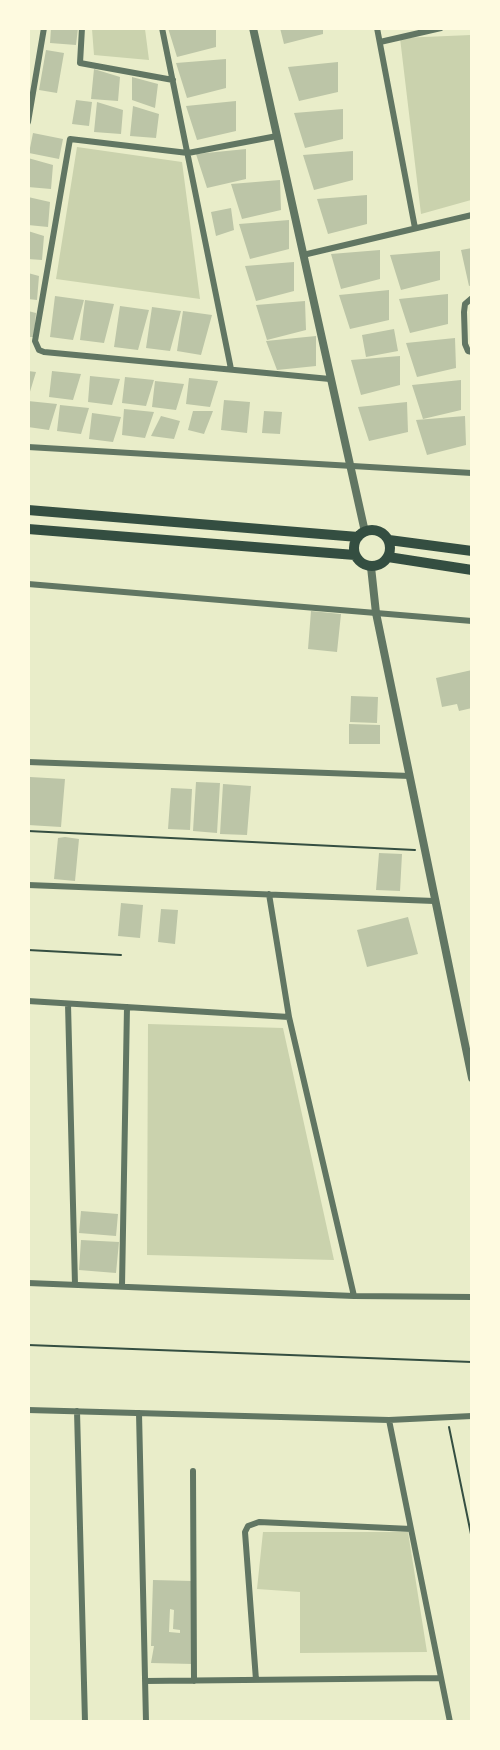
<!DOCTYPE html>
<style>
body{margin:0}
#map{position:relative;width:500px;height:1750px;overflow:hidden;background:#e9edc9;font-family:"Sofia Sans Condensed",sans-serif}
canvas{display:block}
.frame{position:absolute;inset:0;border:30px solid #fefae0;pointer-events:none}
</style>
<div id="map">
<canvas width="500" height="1750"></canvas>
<div class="frame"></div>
</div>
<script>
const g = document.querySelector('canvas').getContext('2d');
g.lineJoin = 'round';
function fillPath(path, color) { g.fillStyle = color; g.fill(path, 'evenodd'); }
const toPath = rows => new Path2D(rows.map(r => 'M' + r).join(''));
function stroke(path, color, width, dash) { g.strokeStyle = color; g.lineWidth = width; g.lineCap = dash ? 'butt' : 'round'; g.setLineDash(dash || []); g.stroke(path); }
const green = toPath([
 [92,29,145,29,149,60,94,55],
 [471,35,471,200,421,214,400,38],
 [77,147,182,162,200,299,56,279],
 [148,1024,283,1028,334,1260,147,1255],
 [263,1532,408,1532,427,1652,300,1653,300,1592,257,1589]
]);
const building = toPath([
 [51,28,78,28,76,45,50,43],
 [168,28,216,28,216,47,177,57],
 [280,28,323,28,323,34,284,44],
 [46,50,64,53,57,93,39,90],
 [226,59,226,88,187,98,176,63],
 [338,62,338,92,299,101,288,67],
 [94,69,120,77,118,101,91,99],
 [132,77,158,84,155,108,132,100],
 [76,100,92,102,89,126,72,124],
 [236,101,236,131,197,140,186,106],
 [97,102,123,110,121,134,94,132],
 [133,106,159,114,156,138,130,136],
 [343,109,343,139,305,148,294,113],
 [33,133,63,139,59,159,29,153],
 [246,149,246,179,207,188,196,154],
 [353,151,353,180,314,190,303,155],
 [28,158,53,165,51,189,28,187],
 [280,180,281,210,242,219,231,184],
 [367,195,367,224,328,234,317,199],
 [28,197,50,202,48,227,28,225],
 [231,208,234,230,216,236,211,212],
 [289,220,289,249,250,259,239,224],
 [28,231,44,236,42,260,28,259],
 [472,248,472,285,469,286,461,250],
 [380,250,380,279,341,289,331,254],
 [440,251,440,280,401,290,390,255],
 [294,262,294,291,256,301,245,266],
 [28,273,39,276,37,300,28,299],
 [389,290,389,320,350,329,339,295],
 [448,294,448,324,410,333,399,299],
 [55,296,84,300,73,340,50,337],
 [85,300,114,304,104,343,80,340],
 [305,301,306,330,267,340,256,305],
 [120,306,149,310,138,350,114,347],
 [152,307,181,311,170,351,146,348],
 [28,311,36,313,34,337,28,337],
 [183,311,212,315,201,355,177,351],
 [394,329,398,351,366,357,362,335],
 [316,336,316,366,277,370,266,341],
 [455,338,456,368,417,377,406,343],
 [400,356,400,385,361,395,351,360],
 [28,371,36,372,29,395,28,395],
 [52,371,81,374,73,400,49,397],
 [90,376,120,379,112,405,88,402],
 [125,377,154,380,146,406,122,403],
 [189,378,218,381,210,407,186,404],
 [461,380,461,410,423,419,412,385],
 [155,381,184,384,176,410,152,407],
 [224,400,250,402,247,433,221,430],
 [28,401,57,404,49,430,28,427],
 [407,402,408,432,369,441,358,407],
 [60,405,89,408,81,434,57,431],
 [124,409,154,412,145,438,122,435],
 [193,411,213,411,204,434,188,430],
 [264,411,282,412,280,434,262,433],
 [92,413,121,417,113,442,89,439],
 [161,416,180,421,174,439,151,436],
 [465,416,466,445,427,455,416,420],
 [311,611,341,614,337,652,308,649],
 [472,670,472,708,459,711,457,704,442,707,436,678],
 [351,696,378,697,377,723,350,722],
 [349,724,380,725,380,744,349,744],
 [30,777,65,779,61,827,28,825],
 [196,782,220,783,217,833,193,831],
 [223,784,251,786,247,835,220,834],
 [171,788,192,789,190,830,168,829],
 [65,837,79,839,75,881,54,879,58,838],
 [379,853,402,854,400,891,376,890],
 [121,903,143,905,140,938,118,936],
 [161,909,178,910,175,944,158,942],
 [408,917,418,954,367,967,357,930],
 [81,1211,118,1214,116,1236,79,1233],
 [81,1240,119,1242,116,1273,79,1270],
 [153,1580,192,1581,193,1664,151,1663,154,1646,151,1646],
 [170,1609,174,1610,173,1629,180,1630,180,1633,169,1632]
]);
const path = toPath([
 [28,831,415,850],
 [28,950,121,955],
 [28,1345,472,1362],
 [449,1427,472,1539]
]);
const minor = toPath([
 [82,28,80,63,173,80],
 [162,28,231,369],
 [377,28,415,228],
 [380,42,441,28],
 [28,122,44,28],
 [277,136,188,153,70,139,35,341,39,350,44,352,330,379],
 [303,255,472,215],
 [472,298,465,304,464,312,465,344,468,351,472,352],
 [28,447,472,473],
 [28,584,472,621],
 [28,762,410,776],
 [28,885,434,901],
 [269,894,289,1017,354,1296],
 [28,1001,289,1017],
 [68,1004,75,1285],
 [28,1283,354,1296,472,1297],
 [122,1286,127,1007],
 [28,1410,389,1420,472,1416],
 [77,1411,85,1722],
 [139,1413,146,1722],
 [389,1420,450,1722],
 [193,1471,194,1681],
 [256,1680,245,1532,248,1526,259,1522,411,1529],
 [145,1681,441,1678]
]);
const tertiary = toPath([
 [253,28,365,532],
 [371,567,376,613,472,1078]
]);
const trunk = toPath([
 [28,510,358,537],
 [28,529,355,555],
 '354 548a18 18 0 1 1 36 0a18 18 0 1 1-36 0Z',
 [389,540,472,551],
 [388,557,472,570]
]);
fillPath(green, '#cad2ad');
fillPath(building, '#bcc5a7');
stroke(path, '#344e41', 2);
stroke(minor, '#617663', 6);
stroke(tertiary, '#617663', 8);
stroke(trunk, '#344e41', 10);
</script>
